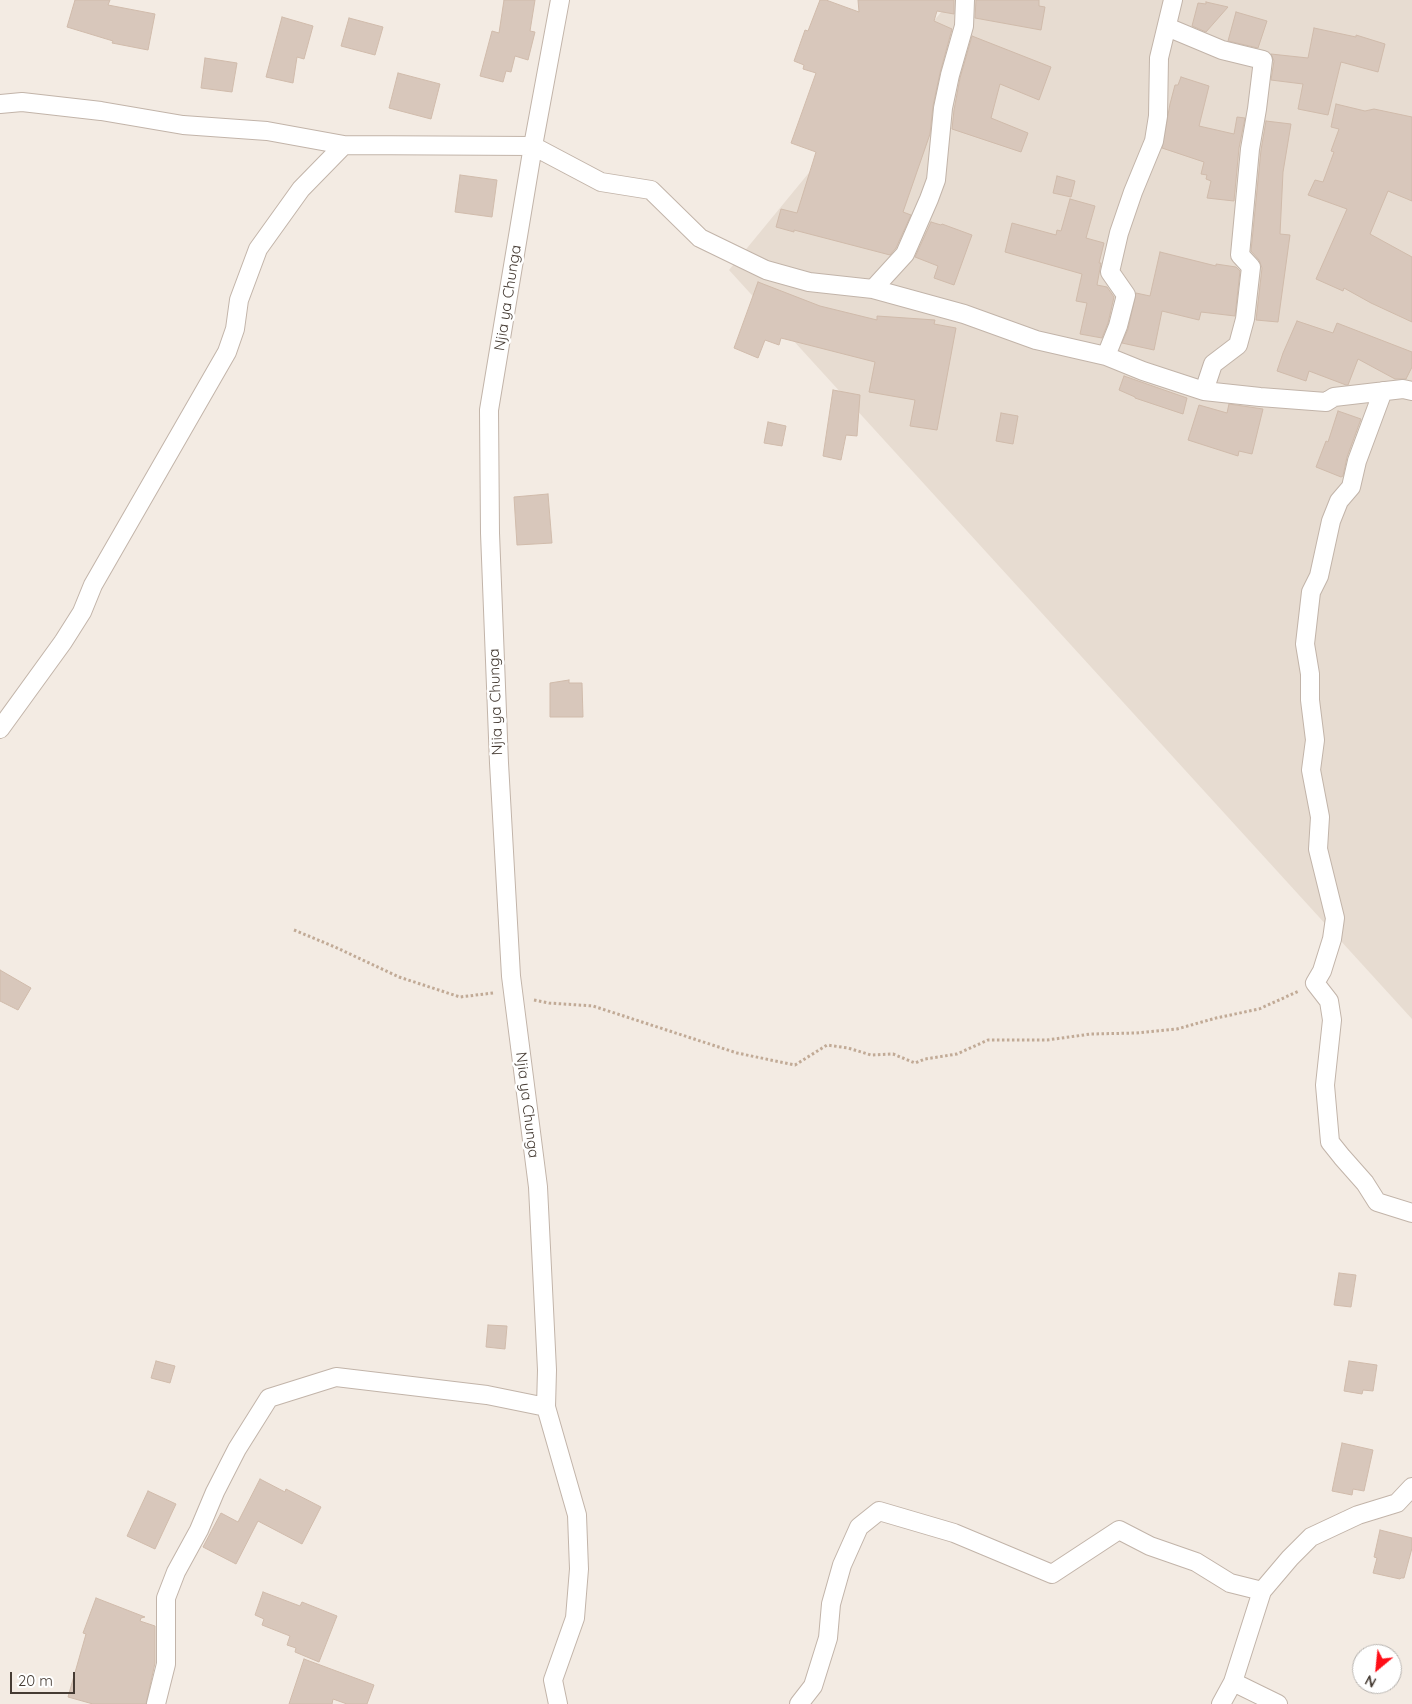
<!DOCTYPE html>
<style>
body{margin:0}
#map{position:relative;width:1412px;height:1704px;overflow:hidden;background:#f3ebe3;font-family:Quicksand,sans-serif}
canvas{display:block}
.north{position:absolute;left:1352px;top:1644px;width:50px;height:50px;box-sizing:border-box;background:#fff;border:1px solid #b5b1ad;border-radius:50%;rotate:208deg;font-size:14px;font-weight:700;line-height:20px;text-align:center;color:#453b33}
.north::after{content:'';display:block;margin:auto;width:18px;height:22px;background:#ff0e17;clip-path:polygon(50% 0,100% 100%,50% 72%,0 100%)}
.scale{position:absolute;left:10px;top:1672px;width:65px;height:22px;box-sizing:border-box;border:2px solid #453b33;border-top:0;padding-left:6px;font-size:15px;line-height:18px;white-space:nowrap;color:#453b33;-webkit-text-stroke:4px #fff;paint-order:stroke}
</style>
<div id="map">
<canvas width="1412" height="1704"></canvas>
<div class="north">N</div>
<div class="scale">20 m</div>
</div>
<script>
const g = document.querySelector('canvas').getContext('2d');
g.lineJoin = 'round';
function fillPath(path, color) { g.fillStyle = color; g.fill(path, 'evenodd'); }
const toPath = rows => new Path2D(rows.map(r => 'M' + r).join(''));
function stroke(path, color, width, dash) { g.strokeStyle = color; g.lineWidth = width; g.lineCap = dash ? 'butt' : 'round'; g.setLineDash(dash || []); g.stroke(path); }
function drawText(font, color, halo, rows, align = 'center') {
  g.font = font + ' Quicksand,sans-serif'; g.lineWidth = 5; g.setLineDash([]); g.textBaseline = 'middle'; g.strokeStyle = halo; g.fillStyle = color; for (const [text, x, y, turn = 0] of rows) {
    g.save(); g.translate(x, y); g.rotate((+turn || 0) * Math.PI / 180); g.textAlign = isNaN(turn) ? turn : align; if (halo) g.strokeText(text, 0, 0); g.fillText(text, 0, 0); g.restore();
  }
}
const residential = toPath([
 [951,0,1412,0,1412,1019,729,270]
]);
const building = toPath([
 [75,0,110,0,108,5,155,14,148,50,112,43,113,41,67,27,75,0],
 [504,0,535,0,530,31,535,32,528,60,515,56,511,72,506,71,503,82,480,76,492,31,499,33,504,0],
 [820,0,826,0,859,12,858,0,954,0,954,14,937,11,934,21,952,29,940,73,933,106,930,134,903,212,911,215,896,248,890,255,794,230,794,232,776,227,781,209,797,213,816,152,791,143,816,73,803,69,804,65,794,61,805,30,808,31,820,0],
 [976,0,1039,0,1039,6,1045,7,1041,30,975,18,976,0],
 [1206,2,1228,7,1206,32,1192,26,1198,3,1206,4,1206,2],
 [1236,12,1267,21,1258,48,1228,41,1236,12],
 [282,17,313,26,304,59,297,57,293,83,266,77,282,17],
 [349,18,383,27,375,55,341,46,349,18],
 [1314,28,1356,37,1356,35,1385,44,1378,72,1341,62,1328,115,1298,109,1303,84,1271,80,1274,61,1271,54,1308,58,1314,28],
 [972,36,1051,67,1039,100,1000,84,991,118,1028,133,1021,152,952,129,954,110,960,78,972,36],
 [205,58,237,63,232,92,201,88,205,58],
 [398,73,440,84,431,119,389,108,398,73],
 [1181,77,1209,86,1199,126,1234,134,1237,117,1245,118,1239,148,1234,201,1207,198,1211,181,1206,179,1207,175,1201,174,1204,162,1162,148,1170,104,1175,85,1178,85,1181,77],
 [1336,104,1365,111,1374,109,1412,117,1412,201,1388,191,1370,234,1412,257,1412,322,1371,303,1344,288,1343,291,1316,279,1347,209,1308,195,1315,180,1323,182,1334,152,1331,151,1339,129,1331,127,1336,104],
 [1266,121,1291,124,1283,172,1280,234,1290,235,1278,322,1256,320,1262,268,1259,260,1251,251,1261,150,1266,121],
 [460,175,497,180,492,217,455,212,460,175],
 [1057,176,1075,181,1071,197,1053,193,1057,176],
 [1070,199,1095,206,1086,238,1104,243,1099,263,1101,263,1097,285,1107,287,1114,297,1108,323,1102,338,1080,334,1087,303,1076,301,1082,274,1005,252,1012,223,1056,235,1057,230,1061,231,1070,199],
 [931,222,941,225,942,224,972,235,954,285,934,278,938,266,915,257,931,222],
 [1160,252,1216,266,1216,264,1236,267,1240,271,1235,316,1201,312,1199,320,1162,311,1154,350,1122,343,1128,329,1136,293,1150,296,1160,252],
 [758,282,820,306,877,320,877,316,935,320,934,324,956,328,937,430,910,426,915,400,869,392,875,362,781,338,779,345,765,340,758,358,734,348,758,282],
 [1297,321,1333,333,1337,323,1412,352,1412,367,1406,379,1395,379,1358,359,1348,385,1346,385,1309,371,1306,381,1277,371,1283,353,1297,321],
 [1124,376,1187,398,1183,414,1135,398,1135,397,1119,390,1124,376],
 [833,390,860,395,857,436,846,435,841,460,823,456,833,390],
 [1229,404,1263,409,1252,454,1239,451,1238,456,1188,440,1199,405,1227,413,1229,404],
 [1338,411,1361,419,1347,457,1343,476,1341,477,1316,467,1326,441,1328,442,1338,411],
 [1001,413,1018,416,1013,444,996,441,1001,413],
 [768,422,786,426,782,446,764,443,768,422],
 [548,494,552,543,517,545,514,497,548,494],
 [569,680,569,683,582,683,583,717,550,717,550,683,569,680],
 [0,970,31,988,18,1010,0,1001,0,970],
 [1339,1273,1356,1275,1351,1307,1334,1305,1339,1273],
 [488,1325,507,1326,505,1349,486,1347,488,1325],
 [156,1361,175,1366,170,1383,151,1378,156,1361],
 [1349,1361,1377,1365,1373,1391,1363,1390,1362,1394,1344,1391,1349,1361],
 [1342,1443,1373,1450,1364,1491,1353,1489,1352,1495,1332,1491,1342,1443],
 [260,1479,285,1492,286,1489,321,1507,302,1544,258,1521,236,1564,203,1547,221,1513,238,1522,260,1479],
 [148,1491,176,1504,155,1549,127,1536,148,1491],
 [1380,1530,1412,1538,1412,1548,1404,1578,1401,1578,1400,1579,1373,1573,1377,1558,1374,1557,1380,1530],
 [263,1592,300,1606,302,1602,337,1616,319,1662,295,1652,296,1648,287,1645,290,1636,262,1625,264,1619,255,1615,263,1592],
 [96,1598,145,1617,141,1618,140,1621,155,1626,155,1663,146,1704,93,1704,68,1697,86,1634,83,1633,96,1598],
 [304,1659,374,1685,367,1704,347,1704,333,1699,332,1704,289,1704,304,1659]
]);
const path = toPath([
 [294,930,335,947,399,977,460,997,493,993],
 [534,1000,549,1003,593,1006,737,1053,795,1065,827,1045,848,1048,871,1055,893,1054,915,1063,925,1059,957,1054,988,1040,1047,1040,1091,1034,1136,1033,1177,1029,1216,1018,1259,1009,1299,991]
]);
const street = toPath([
 [1167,27,1222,50,1263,60,1257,109,1250,149,1240,255,1251,267,1245,319,1238,345,1213,364,1204,391],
 [0,104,22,102,101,111,183,125,267,131,344,145,533,146,601,182,651,190,700,238,766,270,809,282,873,289,964,314,1036,340,1106,356,1143,371,1204,391,1260,397,1326,402,1334,397,1403,389,1412,391],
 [873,289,905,254,929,199,936,180,943,108,950,75,964,26,965,0],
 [1106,356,1118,326,1126,295,1110,272,1119,233,1133,192,1154,141,1158,116,1159,58,1173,0],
 [1383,391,1357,461,1351,487,1339,501,1331,521,1319,576,1311,592,1305,644,1310,674,1310,700,1315,740,1311,770,1320,817,1318,849,1335,918,1332,939,1322,971,1315,983,1329,1001,1332,1020,1325,1085,1330,1142,1342,1157,1365,1183,1377,1202,1412,1213],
 [0,729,63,642,82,612,93,585,227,352,235,329,239,300,258,249,301,189,344,145],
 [546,1407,547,1370,538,1187,511,976,499,763,490,533,489,410,533,146,560,0],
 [1233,1682,1278,1704],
 [156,1704,166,1664,166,1598,176,1572,199,1530,215,1492,237,1449,269,1398,336,1377,487,1395,546,1407,577,1515,579,1569,575,1618,553,1680,558,1704],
 [799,1704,813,1686,828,1638,831,1604,842,1565,859,1527,879,1511,954,1533,1052,1574,1119,1530,1150,1546,1196,1562,1230,1583,1262,1591,1290,1558,1311,1537,1358,1515,1397,1503,1412,1487],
 [1221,1704,1233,1682,1262,1591]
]);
const streetNames = [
 ["Njia ya Chunga",508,298,-81],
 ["Njia ya Chunga",496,702,-92],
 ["Njia ya Chunga",527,1105,83]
];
fillPath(residential, '#e7dcd1');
fillPath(building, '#d8c7bb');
stroke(building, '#d0bbab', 1);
stroke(street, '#c2b4a9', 20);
stroke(path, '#c1aa96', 3, [2.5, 2.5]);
stroke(street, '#fff', 18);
drawText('15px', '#453b33', '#fff', streetNames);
</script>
